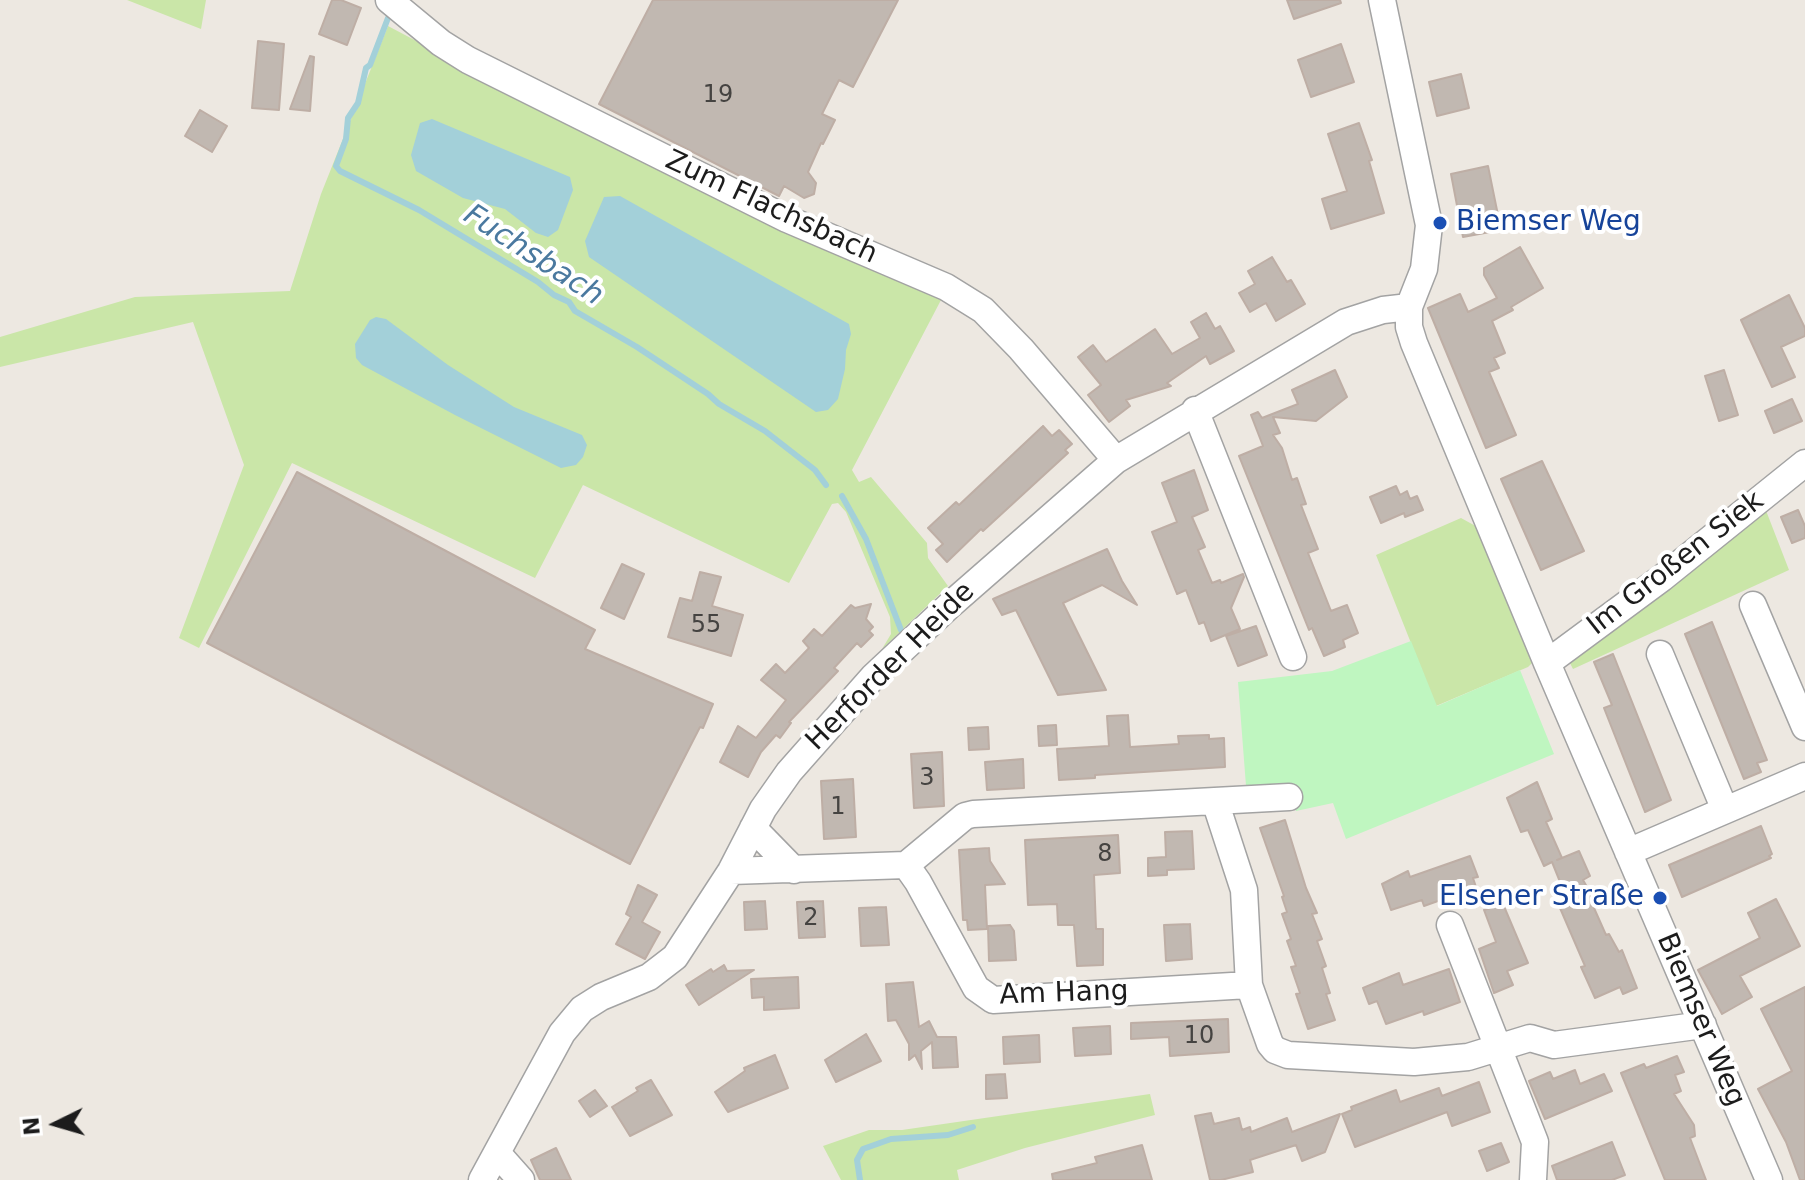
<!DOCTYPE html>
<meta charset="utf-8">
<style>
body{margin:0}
#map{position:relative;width:1805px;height:1180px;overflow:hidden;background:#ede8e1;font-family:"DejaVu Sans",sans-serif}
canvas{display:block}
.north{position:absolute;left:16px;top:1084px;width:80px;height:80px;-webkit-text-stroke:6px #fff;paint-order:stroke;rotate:265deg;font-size:22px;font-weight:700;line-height:32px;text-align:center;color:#1c1c1c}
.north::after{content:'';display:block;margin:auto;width:28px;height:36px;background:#1c1c1c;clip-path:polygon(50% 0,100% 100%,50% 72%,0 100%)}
</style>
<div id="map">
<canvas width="1805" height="1180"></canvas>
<div class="north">N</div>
</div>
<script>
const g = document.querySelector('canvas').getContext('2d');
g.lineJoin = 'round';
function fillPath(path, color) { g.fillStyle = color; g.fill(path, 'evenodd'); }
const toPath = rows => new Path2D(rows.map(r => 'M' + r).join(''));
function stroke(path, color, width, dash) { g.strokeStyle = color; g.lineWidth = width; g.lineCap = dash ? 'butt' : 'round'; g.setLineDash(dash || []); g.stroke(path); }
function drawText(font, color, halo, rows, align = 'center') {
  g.font = font + ' "DejaVu Sans",sans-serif'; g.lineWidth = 8; g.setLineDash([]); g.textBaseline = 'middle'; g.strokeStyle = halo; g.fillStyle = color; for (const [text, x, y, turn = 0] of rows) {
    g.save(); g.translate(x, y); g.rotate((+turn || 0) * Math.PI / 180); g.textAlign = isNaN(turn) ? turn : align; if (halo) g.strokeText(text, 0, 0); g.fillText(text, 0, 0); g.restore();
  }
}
const grass = toPath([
 [127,0,206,0,201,29],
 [388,26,613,145,941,300,852,470,859,482,871,477,927,543,928,558,948,586,882,649,891,634,890,617,846,512,838,503,832,504,789,583,583,485,535,578,292,463,199,648,179,638,244,465,193,322,0,367,0,337,135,297,290,291,321,194],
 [1765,508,1789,570,1573,669,1570,663],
 [1461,518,1481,529,1535,660,1528,667,1436,706,1376,555],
 [1150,1094,1155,1115,1025,1148,957,1170,959,1180,841,1180,823,1146,869,1130,902,1130]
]);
const park = toPath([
 [1411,641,1437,706,1520,670,1554,754,1346,839,1333,803,1296,811,1287,784,1246,786,1238,682,1332,671]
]);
const water = toPath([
 [432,119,570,177,573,190,558,230,548,237,536,233,505,209,463,198,416,171,411,155,420,123],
 [620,196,849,324,851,334,846,350,845,369,838,399,828,410,816,412,589,257,585,241,604,197],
 [376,317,386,319,448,365,514,407,582,435,587,445,583,457,576,465,561,468,455,415,362,365,356,358,355,344,370,320]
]);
const stream = toPath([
 [388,18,370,65,366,68,358,103,348,118,346,139,336,166,340,171,419,210,538,282,554,295,569,302,575,311,637,347,708,394,719,404,765,431,815,470,826,485],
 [842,496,866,539,901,630],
 [860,1180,857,1160,863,1149,891,1139,948,1135,973,1127]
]);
const building = toPath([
 [332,0,341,0,361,8,347,45,319,34,332,0],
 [653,0,898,0,853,87,839,80,822,114,835,120,823,144,821,143,808,172,816,183,814,194,804,198,784,186,779,196,599,104,653,0],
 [1287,0,1340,0,1341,3,1294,19,1287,0],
 [258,41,284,44,279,110,252,108,258,41],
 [1341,44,1354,82,1311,97,1298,60,1341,44],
 [310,56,314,57,310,111,290,109,310,56],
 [1461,74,1469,108,1437,116,1429,82,1461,74],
 [200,110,227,126,212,152,185,136,200,110],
 [1359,123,1372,160,1369,161,1384,213,1331,229,1322,199,1347,191,1328,134,1359,123],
 [1488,166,1501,230,1463,237,1451,174,1488,166],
 [1520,247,1543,288,1511,307,1513,310,1492,321,1505,353,1494,358,1499,368,1489,372,1516,435,1486,448,1428,308,1460,294,1468,312,1497,298,1484,275,1484,268,1520,247],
 [1272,257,1287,282,1291,280,1305,304,1276,321,1266,303,1250,312,1239,293,1255,284,1248,271,1272,257],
 [1789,295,1805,328,1805,336,1781,347,1795,377,1772,387,1741,320,1789,295],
 [1206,313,1215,329,1220,326,1234,351,1210,364,1206,356,1167,383,1171,386,1126,400,1130,406,1109,422,1088,395,1101,385,1078,357,1093,345,1106,362,1155,329,1172,354,1200,338,1191,322,1206,313],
 [1335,370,1347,397,1316,421,1273,417,1280,433,1273,435,1282,448,1292,480,1297,478,1306,504,1301,505,1318,549,1308,553,1331,611,1347,605,1358,633,1343,640,1345,647,1324,656,1312,628,1309,630,1239,456,1263,446,1251,415,1258,412,1262,418,1298,404,1292,390,1335,370],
 [1724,370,1738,415,1719,421,1705,376,1724,370],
 [1792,399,1802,421,1774,433,1765,411,1792,399],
 [1043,426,1052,436,1059,430,1072,444,1065,450,1068,453,983,531,981,529,947,562,936,550,943,544,928,528,956,502,959,505,1043,426],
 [1542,461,1584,551,1541,570,1501,479,1542,461],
 [1194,470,1208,510,1192,517,1205,547,1198,550,1212,583,1220,580,1221,583,1243,574,1244,577,1231,608,1240,629,1211,641,1204,622,1199,624,1186,590,1177,594,1152,532,1177,522,1162,483,1194,470],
 [297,472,595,630,585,649,713,704,703,728,700,727,630,864,207,643,297,472],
 [1396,486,1400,495,1407,491,1410,499,1417,496,1423,510,1405,517,1404,513,1381,523,1370,497,1396,486],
 [1798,510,1805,526,1805,538,1792,543,1781,517,1798,510],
 [1107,549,1122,581,1137,605,1102,585,1063,603,1106,690,1058,695,1016,610,1002,615,993,599,1107,549],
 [622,564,644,574,624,619,601,608,622,564],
 [700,572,721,577,712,606,743,615,731,656,668,637,680,598,692,601,700,572],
 [871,604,866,619,873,627,869,631,873,635,861,647,857,643,834,668,838,671,789,722,791,723,780,738,776,735,761,752,748,777,720,762,738,726,756,738,786,700,761,680,776,664,785,673,809,648,803,641,814,629,822,636,851,605,855,608,871,604],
 [1712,622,1767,760,1757,763,1761,772,1744,779,1685,634,1712,622],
 [1256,626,1267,655,1238,666,1226,636,1256,626],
 [1613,654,1671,800,1645,812,1604,708,1612,705,1594,662,1613,654],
 [1128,715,1130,747,1179,744,1178,736,1209,735,1209,739,1224,738,1225,767,1095,775,1095,778,1059,780,1057,749,1109,746,1107,716,1128,715],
 [1056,725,1057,745,1039,746,1038,726,1056,725],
 [988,727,989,749,969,750,968,728,988,727],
 [942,752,944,806,914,808,911,754,942,752],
 [1023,759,1024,788,987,790,985,762,1023,759],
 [853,779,856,837,824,839,821,781,853,779],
 [1537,782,1552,819,1546,822,1562,858,1557,860,1579,851,1590,876,1583,880,1598,906,1594,908,1606,935,1609,934,1619,952,1622,950,1637,988,1623,994,1620,987,1595,998,1581,967,1585,966,1560,908,1569,904,1552,862,1544,866,1528,830,1521,832,1507,798,1537,782],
 [1285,820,1306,888,1317,913,1312,914,1322,939,1317,941,1326,966,1322,968,1330,993,1326,994,1335,1020,1308,1029,1296,994,1300,993,1291,967,1296,966,1287,941,1291,939,1282,914,1287,912,1282,897,1284,896,1260,828,1285,820],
 [1761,826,1772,854,1769,856,1771,858,1682,897,1669,865,1761,826],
 [1192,831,1194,869,1167,870,1167,875,1148,876,1148,858,1166,857,1165,832,1192,831],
 [1118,835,1120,873,1094,875,1096,929,1103,929,1103,965,1077,966,1074,925,1058,925,1057,904,1028,905,1025,840,1118,835],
 [989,848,990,861,1005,884,985,885,987,929,968,930,967,920,963,920,959,850,989,848],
 [1470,856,1478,877,1473,878,1479,896,1453,905,1449,897,1424,906,1422,900,1391,910,1382,884,1408,871,1410,877,1470,856],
 [638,885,657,895,642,922,660,932,645,959,616,944,631,917,626,914,638,885],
 [1776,899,1800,946,1740,976,1752,997,1722,1014,1698,970,1760,938,1748,913,1776,899],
 [765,901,767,929,745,930,744,902,765,901],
 [823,901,825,937,799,938,797,902,823,901],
 [1503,904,1528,963,1507,971,1513,985,1494,993,1479,949,1496,942,1484,910,1503,904],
 [886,907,889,945,861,946,859,908,886,907],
 [1190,924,1192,959,1166,961,1164,925,1190,924],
 [1010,925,1014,931,1016,960,989,961,988,926,1010,925],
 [724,965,727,971,754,970,699,1005,686,985,711,969,713,972,724,965],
 [1449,969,1460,1002,1424,1015,1423,1011,1386,1024,1377,1001,1369,1004,1363,988,1399,973,1403,985,1449,969],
 [798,977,799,1008,764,1010,764,997,752,998,751,979,798,977],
 [913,982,919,1027,929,1021,937,1037,956,1037,958,1067,933,1068,932,1042,921,1051,922,1069,915,1055,909,1060,909,1044,896,1020,888,1021,886,984,913,982],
 [1805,987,1805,1180,1800,1180,1786,1142,1758,1089,1792,1071,1761,1009,1805,987],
 [1228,1019,1229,1052,1170,1056,1169,1037,1131,1039,1131,1023,1228,1019],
 [1110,1026,1111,1054,1075,1056,1073,1028,1110,1026],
 [866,1034,881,1061,836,1082,825,1060,866,1034],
 [1039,1035,1040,1062,1004,1064,1003,1037,1039,1035],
 [775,1055,788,1088,728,1112,715,1092,745,1071,744,1068,775,1055],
 [1677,1056,1684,1072,1675,1075,1681,1091,1674,1094,1694,1125,1695,1136,1690,1138,1706,1180,1665,1180,1621,1073,1644,1064,1646,1068,1677,1056],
 [1575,1070,1580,1084,1604,1074,1612,1091,1545,1119,1529,1081,1550,1072,1553,1079,1575,1070],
 [1005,1074,1007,1098,986,1099,986,1075,1005,1074],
 [651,1080,672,1115,630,1136,612,1107,638,1091,636,1088,651,1080],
 [1479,1082,1490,1112,1452,1126,1447,1112,1355,1147,1342,1114,1352,1110,1351,1107,1396,1090,1400,1102,1439,1088,1442,1096,1479,1082],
 [595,1090,607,1106,590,1117,579,1101,595,1090],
 [1211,1113,1214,1124,1239,1118,1242,1130,1250,1127,1251,1132,1287,1118,1292,1132,1340,1114,1325,1152,1302,1161,1296,1145,1250,1160,1253,1172,1221,1180,1210,1180,1195,1116,1211,1113],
 [1612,1142,1625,1175,1612,1180,1557,1180,1552,1166,1612,1142],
 [1501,1143,1509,1162,1487,1171,1479,1151,1501,1143],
 [1142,1145,1152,1180,1053,1180,1052,1174,1097,1163,1095,1157,1142,1145],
 [556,1148,571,1180,540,1180,531,1160,556,1148]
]);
const minor = toPath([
 [389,0,441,43,468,60,787,219,946,287,983,310,1021,349,1116,460],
 [1382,0,1429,225,1424,269,1409,307,1409,327,1414,343,1547,663,1769,1180],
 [1195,410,1293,657],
 [1753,605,1805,727],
 [1660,654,1725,810],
 [1547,663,1662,578,1805,463],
 [1215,801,1244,890,1249,985],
 [753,828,794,870],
 [1628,852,1805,776],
 [906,865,918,882,976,988,993,1000,1249,985,1270,1044,1275,1050,1288,1055,1414,1062,1468,1057,1530,1038,1554,1045,1703,1025],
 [731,871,906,865,965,816,973,814,1289,797],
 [1450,925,1535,1142,1533,1180],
 [497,1153,521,1180],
 [482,1180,562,1033,582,1009,601,997,649,977,675,957,731,871,763,809,789,772,873,677,950,605,1116,460,1346,322,1383,310,1409,307]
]);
const markers = [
 [1440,223,8,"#1a4fb4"],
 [1660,898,8,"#1a4fb4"]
];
const numberNames = [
 ["19",718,96],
 ["55",706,626],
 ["3",927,779],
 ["1",838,808],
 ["8",1105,855],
 ["2",811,919],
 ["10",1199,1037]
];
const streetNames = [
 ["Zum Flachsbach",771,208,25],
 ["Im Großen Siek",1676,564,-38],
 ["Herforder Heide",891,667,-45],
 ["Am Hang",1064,994,-2],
 ["Biemser Weg",1700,1020,67]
];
const transitNames = [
 ["Biemser Weg",1456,223],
 ["Elsener Straße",1644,898,"right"]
];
const waterNames = [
 ["Fuchsbach",533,256,33]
];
fillPath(grass, '#cae6a8');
fillPath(park, '#bff6c0');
fillPath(water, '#a3d0d9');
stroke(stream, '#a3d0d9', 6);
fillPath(building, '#c1b8b1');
stroke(building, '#beaea5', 2);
stroke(minor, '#a3a3a3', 29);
stroke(minor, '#fff', 26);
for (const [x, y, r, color] of markers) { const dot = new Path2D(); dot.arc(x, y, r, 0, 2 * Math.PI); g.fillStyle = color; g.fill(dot); stroke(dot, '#fff', 3); }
drawText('24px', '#454341', null, numberNames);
drawText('28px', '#1c1c1c', '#fff', streetNames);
drawText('28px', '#164399', '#fff', transitNames, 'left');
drawText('italic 30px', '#4a799f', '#fff', waterNames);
</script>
